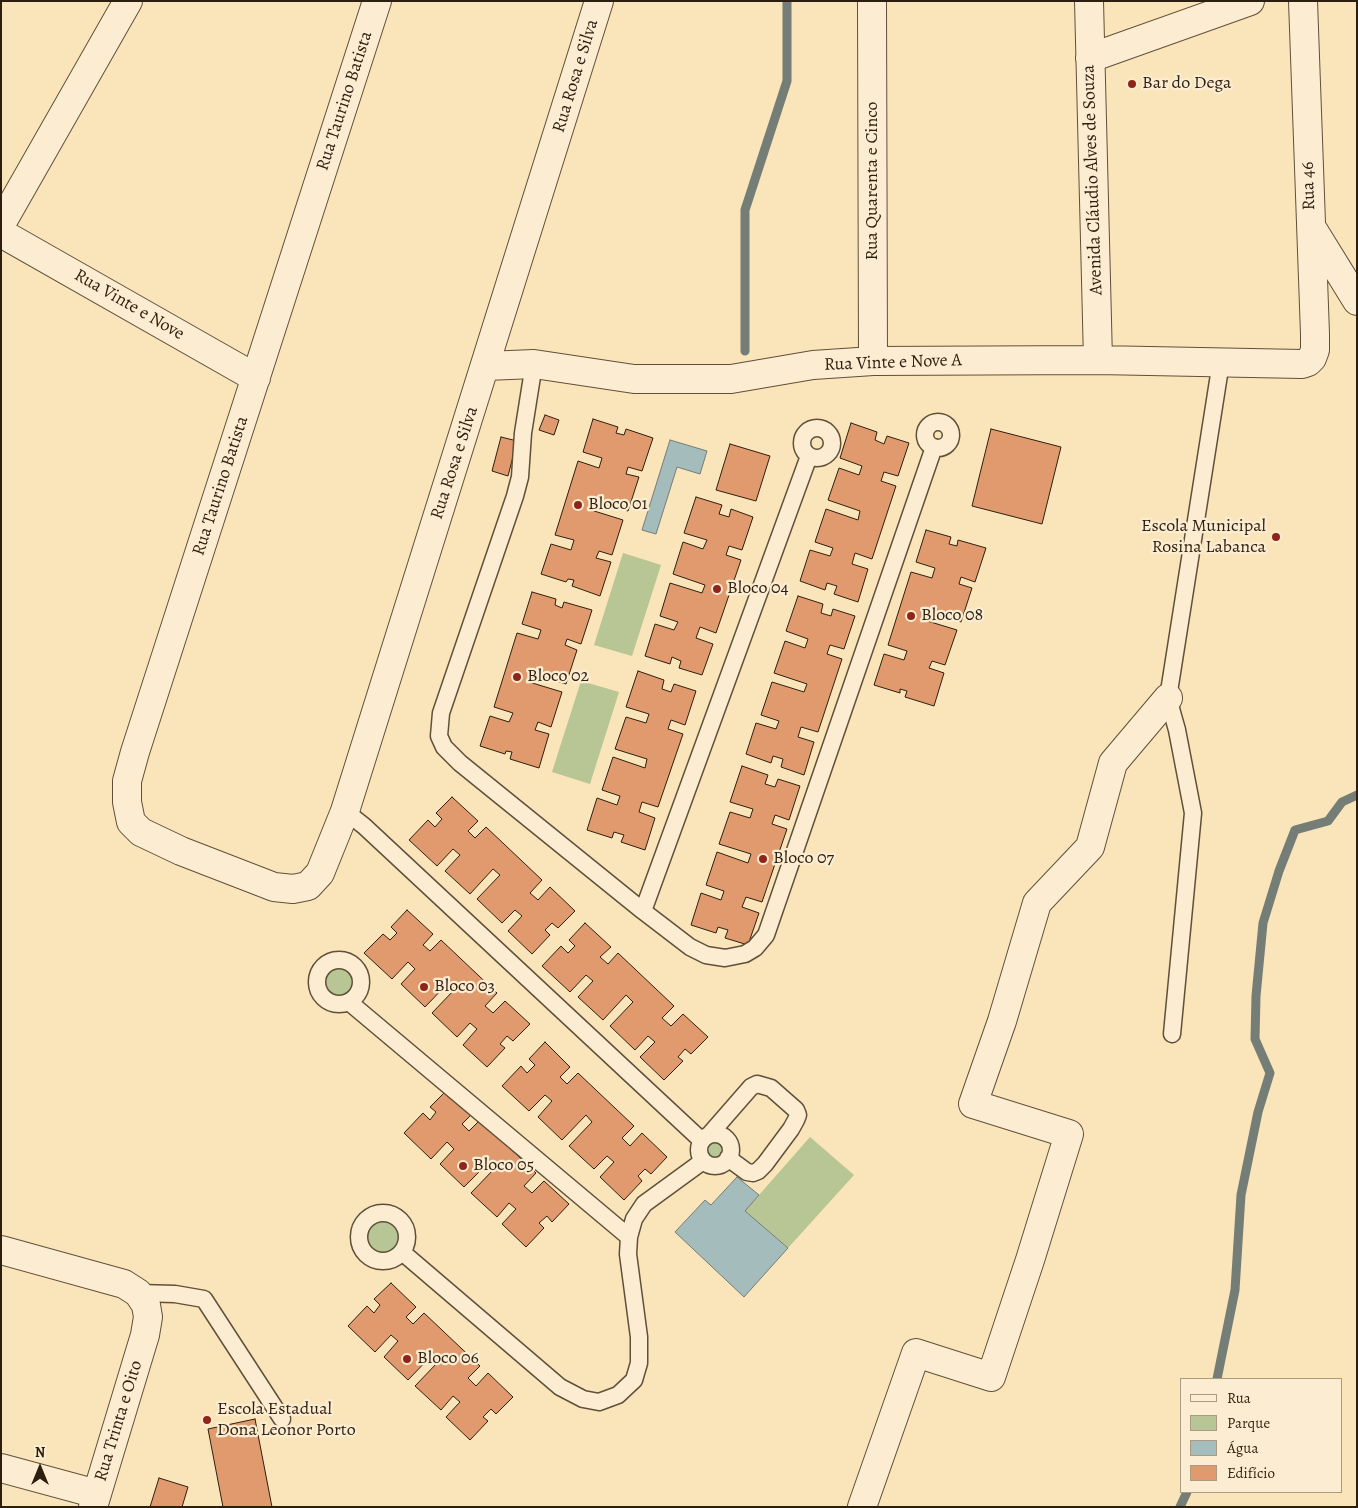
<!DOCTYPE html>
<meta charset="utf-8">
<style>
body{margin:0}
#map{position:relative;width:1358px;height:1508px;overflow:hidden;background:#fae4b9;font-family:Alegreya,serif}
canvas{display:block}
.frame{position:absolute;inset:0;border:2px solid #2d1f0f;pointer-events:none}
.legend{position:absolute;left:1180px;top:1378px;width:162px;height:115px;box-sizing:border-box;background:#fcedd2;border:1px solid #a99b84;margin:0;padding:6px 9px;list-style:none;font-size:15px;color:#2d1f0f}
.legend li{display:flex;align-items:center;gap:10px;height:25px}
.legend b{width:25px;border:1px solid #a99b84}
.north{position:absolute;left:15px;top:1443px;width:50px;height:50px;-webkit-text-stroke:4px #fcedd2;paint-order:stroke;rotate:0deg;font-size:14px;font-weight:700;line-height:20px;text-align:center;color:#2d1f0f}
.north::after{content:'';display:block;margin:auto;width:18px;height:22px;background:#2d1f0f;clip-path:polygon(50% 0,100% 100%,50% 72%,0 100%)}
</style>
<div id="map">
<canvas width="1358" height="1508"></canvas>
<div class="frame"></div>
<ul class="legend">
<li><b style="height:6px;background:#fcedd2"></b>Rua</li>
<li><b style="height:14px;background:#b8c594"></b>Parque</li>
<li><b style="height:14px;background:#a4bcbb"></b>Água</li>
<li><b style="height:14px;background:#e09a6e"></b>Edifício</li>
</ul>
<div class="north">N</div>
</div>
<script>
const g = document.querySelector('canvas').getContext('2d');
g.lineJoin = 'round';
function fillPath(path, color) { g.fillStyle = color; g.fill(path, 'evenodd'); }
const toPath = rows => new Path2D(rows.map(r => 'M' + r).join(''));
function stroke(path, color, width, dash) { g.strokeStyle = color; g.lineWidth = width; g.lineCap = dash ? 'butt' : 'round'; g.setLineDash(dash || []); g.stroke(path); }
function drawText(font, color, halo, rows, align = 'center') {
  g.font = font + ' Alegreya,serif'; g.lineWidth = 4.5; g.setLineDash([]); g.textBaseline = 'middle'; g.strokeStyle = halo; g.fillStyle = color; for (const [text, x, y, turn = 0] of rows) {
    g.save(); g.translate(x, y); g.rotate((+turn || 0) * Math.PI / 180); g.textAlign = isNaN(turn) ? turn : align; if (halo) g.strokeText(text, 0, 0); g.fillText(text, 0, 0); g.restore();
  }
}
const green = toPath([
 [623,553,661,565,632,656,594,645],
 [581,681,619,692,590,784,552,772],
 '317 982a22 22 0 1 1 44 0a22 22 0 1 1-44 0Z',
 [716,1134,726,1138,729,1142,731,1152,726,1161,722,1164,712,1166,707,1164,700,1157,699,1146],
 [810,1137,854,1175,788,1248,745,1211],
 '359 1237a24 24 0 1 1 48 0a24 24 0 1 1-48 0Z'
]);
const water = toPath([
 [670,440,707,451,700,474,677,467,656,534,642,530,670,440],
 [737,1177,759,1195,745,1211,788,1248,744,1297,675,1232,705,1200,711,1205,737,1177]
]);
const stream = toPath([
 [745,351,745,210,787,81,787,1],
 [1217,1379,1235,1290,1241,1195,1258,1112,1270,1073,1255,1039,1256,996,1263,923,1279,871,1295,830,1328,821,1342,802,1357,795],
 [1180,1507,1187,1492]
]);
const building = toPath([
 [545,415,559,420,554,435,539,430,545,415],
 [593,419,618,427,616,433,624,435,626,429,653,438,642,471,628,467,626,474,639,477,628,511,594,501,591,510,623,520,612,555,599,551,596,558,611,562,600,596,572,586,574,580,568,579,566,582,541,574,551,544,571,550,574,540,555,535,578,461,599,468,602,458,583,452,593,419],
 [851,423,877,432,875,440,884,444,887,436,909,443,898,476,884,472,881,481,896,486,872,559,855,553,852,564,868,569,858,602,834,594,837,586,827,583,825,590,800,581,810,550,830,556,833,548,815,542,826,509,858,520,860,511,828,500,839,468,859,475,862,466,840,458,851,423],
 [991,429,1061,447,1042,524,972,506,991,429],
 [501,437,517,441,508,476,492,471,501,437],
 [730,444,770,456,756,501,716,490,730,444],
 [696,497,722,505,719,514,729,517,731,509,753,517,742,550,729,546,726,555,741,560,716,633,700,627,696,638,713,644,702,675,679,668,681,661,672,657,670,664,645,656,655,624,674,630,678,622,660,616,670,583,702,593,705,585,673,574,683,542,703,549,707,540,684,533,696,497],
 [926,530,951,537,949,544,957,546,958,540,986,548,975,582,961,577,959,584,972,588,961,622,927,611,924,620,957,630,945,665,932,661,929,668,944,673,934,706,905,697,907,691,900,689,900,693,874,685,884,654,904,660,907,651,888,645,911,572,932,578,935,568,916,562,926,530],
 [532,592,556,599,555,605,562,608,564,602,592,610,581,644,567,639,565,645,577,650,566,684,532,673,529,682,562,692,551,727,538,722,535,730,549,734,539,768,510,759,512,752,506,751,505,754,480,746,490,716,509,722,513,713,494,707,517,633,538,639,541,630,522,624,532,592],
 [798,596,823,604,821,613,831,616,833,609,855,616,844,649,830,645,827,654,842,659,818,732,801,727,798,737,814,742,804,775,781,767,783,759,773,756,771,763,746,754,756,723,776,729,779,721,761,715,772,682,804,692,807,684,774,673,785,641,805,648,808,639,786,631,798,596],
 [638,671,664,680,662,689,671,692,674,684,696,691,685,725,671,720,668,729,683,734,658,807,642,802,639,812,655,818,645,850,621,842,624,835,614,832,612,838,587,830,597,798,617,805,620,796,602,790,613,757,645,768,647,759,615,749,626,717,646,723,649,714,626,707,638,671],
 [742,766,768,775,765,784,775,787,778,779,800,786,789,820,775,815,772,824,787,829,762,902,746,897,742,907,759,913,748,945,725,938,728,930,718,927,716,933,691,925,701,893,721,900,724,891,706,885,717,852,748,863,751,854,719,844,730,812,750,818,753,809,730,802,742,766],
 [452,797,478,821,468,831,475,838,486,827,542,880,530,893,538,900,550,887,575,911,558,928,552,923,545,930,550,935,532,954,508,931,522,916,515,910,502,923,477,899,500,875,493,869,470,894,445,871,460,855,453,849,437,866,409,840,428,820,435,827,442,819,436,813,452,797],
 [407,910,433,934,423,945,430,951,441,940,497,993,485,1006,493,1013,505,1001,530,1024,513,1041,507,1036,500,1044,505,1048,487,1067,463,1045,477,1029,470,1023,457,1037,432,1013,455,989,448,983,425,1007,401,984,415,969,408,962,392,979,364,953,383,934,390,940,397,933,391,927,407,910],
 [585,923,611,947,600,957,608,964,618,953,674,1006,662,1018,671,1026,683,1014,708,1037,691,1054,685,1049,678,1057,683,1061,664,1080,640,1057,655,1042,648,1036,635,1050,610,1026,633,1002,626,995,603,1020,578,997,593,981,586,975,570,992,542,966,561,946,568,953,575,946,569,940,585,923],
 [545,1042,570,1067,560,1077,567,1084,578,1073,634,1126,622,1138,630,1146,642,1133,667,1157,651,1174,645,1169,638,1176,642,1181,624,1200,600,1177,614,1162,607,1156,594,1169,569,1146,592,1122,586,1115,562,1140,538,1117,552,1101,545,1095,529,1111,502,1086,521,1066,527,1073,535,1065,529,1059,545,1042],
 [447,1090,472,1114,462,1124,469,1131,480,1120,536,1173,524,1186,532,1193,544,1181,569,1204,552,1222,547,1216,539,1223,544,1228,526,1247,502,1224,516,1209,509,1203,497,1217,471,1193,494,1169,488,1163,464,1187,440,1164,454,1149,447,1142,431,1159,404,1133,423,1113,430,1120,436,1112,430,1107,447,1090],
 [391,1283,416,1307,406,1317,413,1324,424,1313,480,1366,468,1378,476,1386,488,1373,513,1397,496,1414,491,1409,483,1417,488,1421,470,1440,446,1417,460,1402,453,1396,441,1410,415,1386,438,1362,432,1355,408,1380,384,1357,398,1341,391,1335,375,1352,348,1326,367,1306,374,1313,380,1305,374,1299,391,1283],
 [255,1419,272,1507,223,1507,208,1429,255,1419],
 [159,1478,188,1487,182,1507,150,1507,159,1478]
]);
const lane = toPath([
 [534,364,523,433,520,477,515,496,441,713,439,736,444,747,460,763,643,911,690,947,706,955,725,958,745,954,755,948,766,935,934,447],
 '925 435a13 13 0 1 1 26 0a13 13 0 1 1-26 0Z',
 '802 443a15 15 0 1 1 30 0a15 15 0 1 1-30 0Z',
 [345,811,364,826,701,1140],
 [643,911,809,456],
 '317 982a22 22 0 1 1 44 0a22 22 0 1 1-44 0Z',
 [349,1002,629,1237],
 [1172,1034,1193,813,1177,730,1168,698,1221,362],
 '699 1150a16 16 0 1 1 32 0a16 16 0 1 1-32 0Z',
 [710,1134,751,1087,757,1084,771,1088,796,1110,798,1115,796,1120,791,1129,765,1164,758,1171,753,1173,747,1172,728,1158],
 '359 1237a24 24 0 1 1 48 0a24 24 0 1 1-48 0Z',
 [402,1252,560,1387,583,1399,599,1402,618,1395,634,1380,639,1363,639,1337,628,1254,629,1237,634,1219,644,1204,703,1161],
 [138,1293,175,1294,204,1299,282,1419]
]);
const street = toPath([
 [377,1,135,752,127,781,127,802,131,822,141,832,181,851,274,887,293,889,308,886,320,873,345,811,599,1],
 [872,1,873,361],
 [1089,1,1098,360],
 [1090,58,1250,1],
 [1,224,128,1],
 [1312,228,1357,301],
 [1,233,256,378],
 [486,366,534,364,634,379,731,379,813,365,873,361,1098,360,1302,364,1308,362,1312,358,1315,350,1315,334,1303,1],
 [1,1250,124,1284,138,1293,146,1305,148,1317,145,1335,93,1507],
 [1,1468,97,1494],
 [862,1507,916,1353,991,1377,1030,1260,1069,1134,973,1104,1002,1021,1037,903,1090,847,1113,763,1168,698]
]);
const markers = [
 [1132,84,5,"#8f2418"],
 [578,505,5,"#8f2418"],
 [1276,537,5,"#8f2418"],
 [717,589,5,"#8f2418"],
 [911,616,5,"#8f2418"],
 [517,677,5,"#8f2418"],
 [763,859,5,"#8f2418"],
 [424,987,5,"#8f2418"],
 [463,1166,5,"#8f2418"],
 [407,1359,5,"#8f2418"],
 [207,1420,5,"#8f2418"]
];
const streetNames = [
 ["Rua Rosa e Silva",576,76,-73],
 ["Rua Taurino Batista",345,101,-72],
 ["Avenida Cláudio Alves de Souza",1093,180,-92],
 ["Rua Quarenta e Cinco",873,181,-90],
 ["Rua 46",1309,186,-92],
 ["Rua Vinte e Nove",129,305,30],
 ["Rua Vinte e Nove A",893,363,-2],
 ["Rua Rosa e Silva",455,463,-72],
 ["Rua Taurino Batista",221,486,-72],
 ["Rua Trinta e Oito",119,1421,-73]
];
const poiNames = [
 ["Bar do Dega",1142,84],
 ["Bloco 01",588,505],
 ["Escola Municipal",1266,527,"right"],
 ["Rosina Labanca",1266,548,"right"],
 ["Bloco 04",727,589],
 ["Bloco 08",921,616],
 ["Bloco 02",527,677],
 ["Bloco 07",773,859],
 ["Bloco 03",434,987],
 ["Bloco 05",473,1166],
 ["Bloco 06",417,1359],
 ["Escola Estadual",217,1410],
 ["Dona Leonor Porto",217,1431]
];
fillPath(green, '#b8c594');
fillPath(water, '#a4bcbb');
stroke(water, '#747d76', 1);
stroke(stream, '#747d76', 9);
fillPath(building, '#e09a6e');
stroke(building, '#2d1f0f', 1);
stroke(lane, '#60503a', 19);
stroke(street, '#60503a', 30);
stroke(lane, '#fcedd2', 16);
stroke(street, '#fcedd2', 28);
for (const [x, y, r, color] of markers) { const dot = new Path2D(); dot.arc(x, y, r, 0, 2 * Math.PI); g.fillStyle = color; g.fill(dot); stroke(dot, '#fcedd2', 2); }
drawText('18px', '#2d1f0f', '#fcedd2', streetNames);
drawText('18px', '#2d1f0f', '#fcedd2', poiNames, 'left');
</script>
